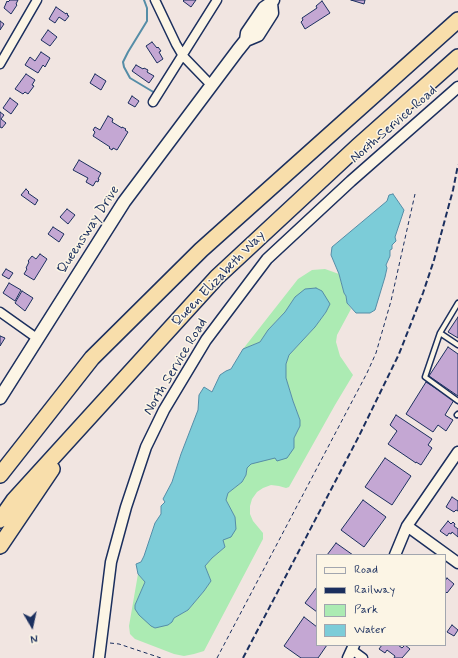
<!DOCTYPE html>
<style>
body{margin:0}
#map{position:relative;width:458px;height:658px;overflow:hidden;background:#f1e5e1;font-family:Mynerve,sans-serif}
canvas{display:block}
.legend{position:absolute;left:316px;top:554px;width:130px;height:92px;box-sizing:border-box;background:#fcf5e5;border:1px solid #a2a6af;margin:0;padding:5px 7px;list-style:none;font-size:12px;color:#1b2f5e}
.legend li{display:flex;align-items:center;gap:8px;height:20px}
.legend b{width:20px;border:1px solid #a2a6af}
.north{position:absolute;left:12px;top:606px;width:40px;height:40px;-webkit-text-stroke:3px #fcf5e5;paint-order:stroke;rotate:171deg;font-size:11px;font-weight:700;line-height:16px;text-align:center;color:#1b2f5e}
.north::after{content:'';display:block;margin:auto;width:14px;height:18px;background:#1b2f5e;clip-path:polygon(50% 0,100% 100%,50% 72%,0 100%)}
</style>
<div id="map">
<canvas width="458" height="658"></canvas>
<ul class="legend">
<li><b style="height:5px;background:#fcf5e5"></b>Road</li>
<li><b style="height:5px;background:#1b2f5e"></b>Railway</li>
<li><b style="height:11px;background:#acebb3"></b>Park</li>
<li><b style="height:11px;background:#7cccd8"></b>Water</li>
</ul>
<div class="north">N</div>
</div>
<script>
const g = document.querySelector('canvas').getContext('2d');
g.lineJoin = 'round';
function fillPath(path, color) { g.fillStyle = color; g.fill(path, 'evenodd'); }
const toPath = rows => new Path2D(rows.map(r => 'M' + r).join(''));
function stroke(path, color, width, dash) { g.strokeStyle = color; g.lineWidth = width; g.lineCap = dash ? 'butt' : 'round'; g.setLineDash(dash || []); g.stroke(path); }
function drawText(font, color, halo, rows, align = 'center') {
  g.font = font + ' Mynerve,sans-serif'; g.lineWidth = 3; g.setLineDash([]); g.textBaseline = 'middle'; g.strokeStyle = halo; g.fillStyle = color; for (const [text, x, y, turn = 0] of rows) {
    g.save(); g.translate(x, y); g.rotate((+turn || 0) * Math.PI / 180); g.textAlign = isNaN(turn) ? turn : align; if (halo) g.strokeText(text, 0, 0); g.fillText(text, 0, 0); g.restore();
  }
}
const green = toPath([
 [325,269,339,274,344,293,346,296,347,303,351,309,337,335,336,342,340,356,353,375,335,405,289,487,286,488,279,486,271,485,263,488,257,492,252,499,250,506,250,514,253,521,263,533,263,539,204,651,194,654,184,656,174,654,135,639,130,634,129,626,138,574,145,582,135,605,155,628,160,626,188,610,204,591,211,581,205,566,212,558,225,547,223,540,235,517,226,500,228,493,242,482,246,475,247,468,250,464,294,448,294,438,300,426,300,420,293,401,286,378,286,364,289,355,315,327,326,312,330,304,295,297,285,312,268,330,260,342,243,349,298,279,312,270]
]);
const water = toPath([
 [393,194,404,210,395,237,396,241,392,245,392,249,390,250,390,256,386,265,387,268,385,277,375,310,370,313,356,313,347,303,346,296,344,293,339,274,331,255,332,247,387,201,389,195,393,194],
 [316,288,322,291,330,304,326,312,315,327,289,355,286,364,286,378,293,401,300,420,300,426,294,438,294,448,287,458,277,461,275,458,251,464,247,468,246,475,242,482,228,493,226,500,235,517,236,529,231,537,223,540,225,547,212,558,205,566,211,581,204,591,188,610,174,618,172,622,168,625,155,628,151,626,139,615,135,609,135,605,145,582,138,574,136,564,141,562,144,556,155,523,161,514,161,506,165,502,163,499,172,482,181,454,198,410,199,395,204,387,212,392,220,375,226,371,231,369,243,349,260,342,268,330,285,312,295,297,305,289,316,288]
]);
const stream = toPath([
 [144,0,147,8,147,21,128,52,123,62,124,67,130,78,155,93]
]);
const building = toPath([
 [10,0,18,0,16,4,17,5,11,14,4,8,7,1,8,2,10,0],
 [184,0,196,0,191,7,183,1,184,0],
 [351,0,365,0,364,4,351,0],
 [322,1,330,13,305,29,301,22,303,20,302,18,317,8,316,6,322,1],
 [56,7,66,14,66,13,68,14,67,15,69,16,65,21,59,17,55,23,49,19,56,7],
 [0,21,4,24,0,30,0,21],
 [48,30,57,37,50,46,41,40,48,30],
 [152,42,157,48,158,47,161,51,159,52,163,59,157,63,146,46,152,42],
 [41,52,50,58,45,67,43,65,38,73,25,65,30,57,35,61,41,52],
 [136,65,143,69,144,68,148,70,147,72,154,76,149,83,132,71,136,65],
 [26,74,35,80,32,85,34,86,28,94,25,92,23,94,15,89,26,74],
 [95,74,106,81,101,90,90,83,95,74],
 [132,96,139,101,135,107,128,103,132,96],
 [10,98,18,104,11,114,3,108,10,98],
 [0,112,4,115,1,119,6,123,2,128,0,127,0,112],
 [108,116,113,119,112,122,122,128,122,127,126,129,125,130,128,132,117,150,113,148,112,150,109,148,110,147,93,136,95,132,93,130,95,127,100,130,108,116],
 [79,160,101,173,98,179,99,179,98,182,96,181,93,186,86,182,88,178,73,170,79,160],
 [26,189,29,192,28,193,38,200,35,205,21,195,26,189],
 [67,209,75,215,68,224,60,217,67,209],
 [53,227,64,234,59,242,48,234,53,227],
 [40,254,47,259,34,280,24,274,27,269,26,268,29,262,28,261,32,256,36,259,40,254],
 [6,269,13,273,9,279,2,275,6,269],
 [9,283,21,290,15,301,3,293,9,283],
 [22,291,33,298,25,311,15,303,22,291],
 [458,317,458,338,448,332,458,317],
 [0,336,5,338,0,346,0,336],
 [448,347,458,354,458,396,429,376,448,347],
 [426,382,454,400,445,415,453,420,446,431,438,425,433,432,406,414,426,382],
 [396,415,432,439,428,445,432,448,421,465,416,462,416,463,388,444,397,431,390,425,396,415],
 [385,458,411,476,392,505,365,487,385,458],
 [452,497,458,501,458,511,456,510,454,512,446,507,452,497],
 [363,500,386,517,364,547,341,530,363,500],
 [448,521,451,524,453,522,455,524,454,526,458,529,458,537,452,532,451,534,449,533,447,536,440,531,448,521],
 [336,543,353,555,327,555,336,543],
 [447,578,454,584,447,593,445,591,445,581,447,578],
 [317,587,317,612,305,603,317,587],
 [304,617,317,627,317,645,327,645,318,658,301,658,284,646,304,617],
 [452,625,458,630,454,636,447,632,452,625],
 [382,645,398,645,402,648,405,645,410,649,402,658,394,658,395,656,387,650,385,653,379,649,382,645]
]);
const path = toPath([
 [110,643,119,644,161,658],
 [217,658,367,373,376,353,391,301,415,194]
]);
const service = toPath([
 [458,303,440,333,458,345],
 [440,333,425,377,458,401],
 [457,415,458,414]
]);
const minor = toPath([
 [155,0,176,44,183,56,211,85],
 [0,64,37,0],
 [153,102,217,0],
 [0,312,38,339],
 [352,650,363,658]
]);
const tertiary = toPath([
 [407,526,458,563],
 [395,555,407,526,458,452],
 [99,658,111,562,126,507,146,447,164,410,206,340,267,259,351,181,458,87],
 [348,658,354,645]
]);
const secondary = toPath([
 [246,40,247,33,264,8,271,3,273,0],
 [0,398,124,202,238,50,246,40,258,35,272,13,271,3]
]);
const motorway = toPath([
 [0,475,92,358,201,250,458,20],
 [0,520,14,500,217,277,358,146,458,57],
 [0,546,52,469]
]);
const rail = toPath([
 [243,658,359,436,399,354,423,293,434,260,453,190,458,165]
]);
const streetNames = [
 ["North Service Road",394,125,-41],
 ["Queensway Drive",89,230,-57],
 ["Queen Elizabeth Way",219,279,-46],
 ["North Service Road",176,367,-59]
];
fillPath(green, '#acebb3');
fillPath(water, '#7cccd8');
stroke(water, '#558da7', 1);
stroke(stream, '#558da7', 2);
fillPath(building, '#c4a7d3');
stroke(building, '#1b2f5e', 1);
stroke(service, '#1b2f5e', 7);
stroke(minor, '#1b2f5e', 11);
stroke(tertiary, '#1b2f5e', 13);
stroke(secondary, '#1b2f5e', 15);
stroke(motorway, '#1b2f5e', 18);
stroke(path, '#1b2f5e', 1, [4, 3]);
stroke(service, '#fcf5e5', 4);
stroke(minor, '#fcf5e5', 8);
stroke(tertiary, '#fcf5e5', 10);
stroke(secondary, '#fcf5e5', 12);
stroke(motorway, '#f8deab', 15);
stroke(rail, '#1b2f5e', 2, [6, 3]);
drawText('14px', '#1b2f5e', '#fcf5e5', streetNames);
</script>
